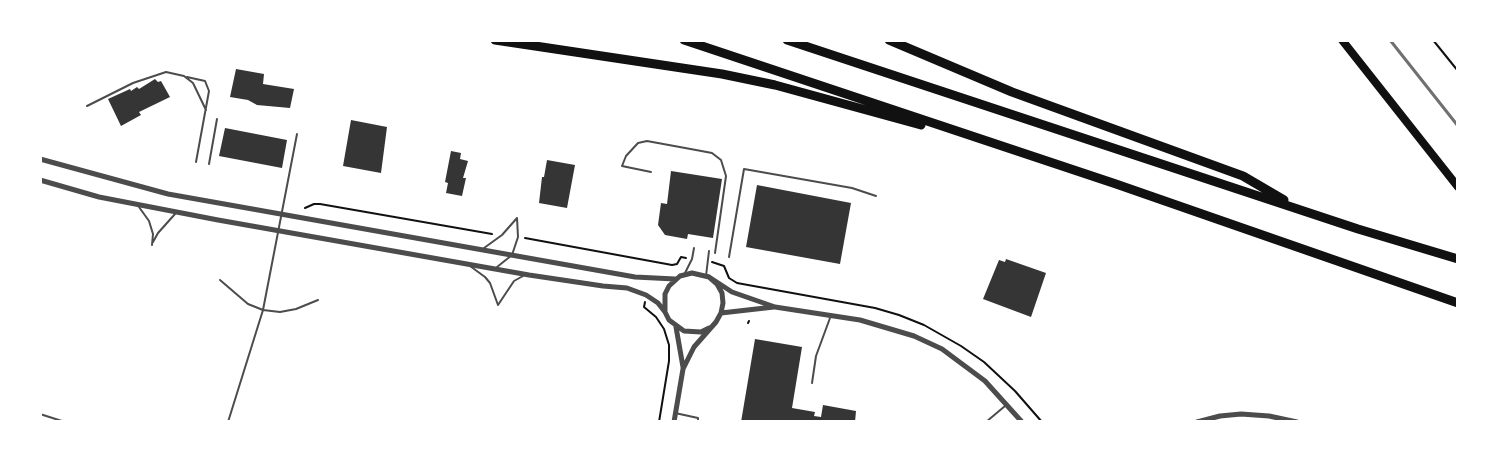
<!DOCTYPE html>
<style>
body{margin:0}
#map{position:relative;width:1498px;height:462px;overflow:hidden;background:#fff;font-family:"Alegreya Sans",sans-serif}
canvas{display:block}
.frame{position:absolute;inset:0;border:42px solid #fff;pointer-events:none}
</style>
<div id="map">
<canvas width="1498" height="462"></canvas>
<div class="frame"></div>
</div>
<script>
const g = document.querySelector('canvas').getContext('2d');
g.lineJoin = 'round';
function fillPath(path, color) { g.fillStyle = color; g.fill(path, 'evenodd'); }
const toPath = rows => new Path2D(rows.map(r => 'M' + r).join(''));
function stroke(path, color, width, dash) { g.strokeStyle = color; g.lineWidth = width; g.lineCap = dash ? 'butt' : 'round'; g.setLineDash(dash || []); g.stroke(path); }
const building = toPath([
 [236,69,264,74,263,84,294,89,290,108,257,105,248,100,230,97],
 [155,79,158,82,161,81,170,97,139,112,141,115,121,126,108,99,130,89,131,91,137,87,139,89],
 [351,120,387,127,381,173,343,166],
 [225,128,287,140,282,168,219,156],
 [451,151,461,153,460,159,468,161,463,178,466,178,462,196,446,193,448,183,445,182],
 [547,160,575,165,567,208,539,203,542,177,544,177],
 [671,171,722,179,713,238,688,234,687,239,665,235,658,225,661,203,667,204],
 [757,185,851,203,840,264,746,247],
 [1006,259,1046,273,1031,317,983,299,999,260,1005,262],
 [755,339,802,347,792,408,815,412,814,416,821,417,823,405,856,411,855,422,741,422]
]);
const path = toPath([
 [1433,40,1458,71],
 [305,208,314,204,320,204,492,234],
 [525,238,672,265,677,264,681,257,686,258],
 [712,262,724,266,729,278,737,283,875,308,899,315,924,325,961,346,984,362,1015,391,1042,422],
 [645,302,644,307,656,317,664,329,669,345,669,361,659,422],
 [748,323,749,321]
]);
const service = toPath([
 [187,77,205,81,209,91,196,162],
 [87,106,133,83,166,72,184,76,193,83,206,110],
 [209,164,217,119],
 [651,172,622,166,626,156,638,143,647,141,696,150,712,153,721,160,726,176,715,253],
 [139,207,149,221,153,234,152,245],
 [153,242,158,233,175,214],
 [484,248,502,235,517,218],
 [729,257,744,169,852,188,876,196],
 [470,266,485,277,490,283,498,305],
 [497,267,512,255,518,237,517,218],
 [685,273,692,259,694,248],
 [706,276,709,251],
 [220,280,248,304,263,310,280,312,296,309,318,300],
 [498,305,514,281,523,276],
 [812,383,816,356,830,318],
 [675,413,698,418,698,422],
 [40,414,65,422],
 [228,422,263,310,297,134],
 [986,422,1005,406]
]);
const minor = toPath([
 [40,159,168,194,635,277,675,279],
 [40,180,99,197,218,220,529,275,603,286,627,288,646,295,658,303,665,312],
 [709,277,732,292,775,307,860,320,914,336,942,349,985,381,1022,422],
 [721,313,774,307],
 [676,327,683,367],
 [674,422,683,369,694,347,716,322,721,313,723,303,722,293,717,284,709,277,692,273,680,276,669,286,665,294,665,312,669,320,684,331,701,332,709,328],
 [1197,422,1220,416,1241,414,1269,416,1297,422]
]);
const primary = toPath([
 [1342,40,1458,187]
]);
const motorway = toPath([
 [495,40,722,74,775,85,921,125],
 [684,40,1116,184,1458,303],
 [787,40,1358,229,1458,259],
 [889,40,1012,92,1243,176,1284,200]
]);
const rail = toPath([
 [1390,40,1458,126]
]);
fillPath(building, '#353535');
stroke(path, '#111', 2);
stroke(service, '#4c4c4c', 2);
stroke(minor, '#4c4c4c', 5);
stroke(primary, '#111', 8);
stroke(motorway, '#111', 9);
stroke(rail, '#707070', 3);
</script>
